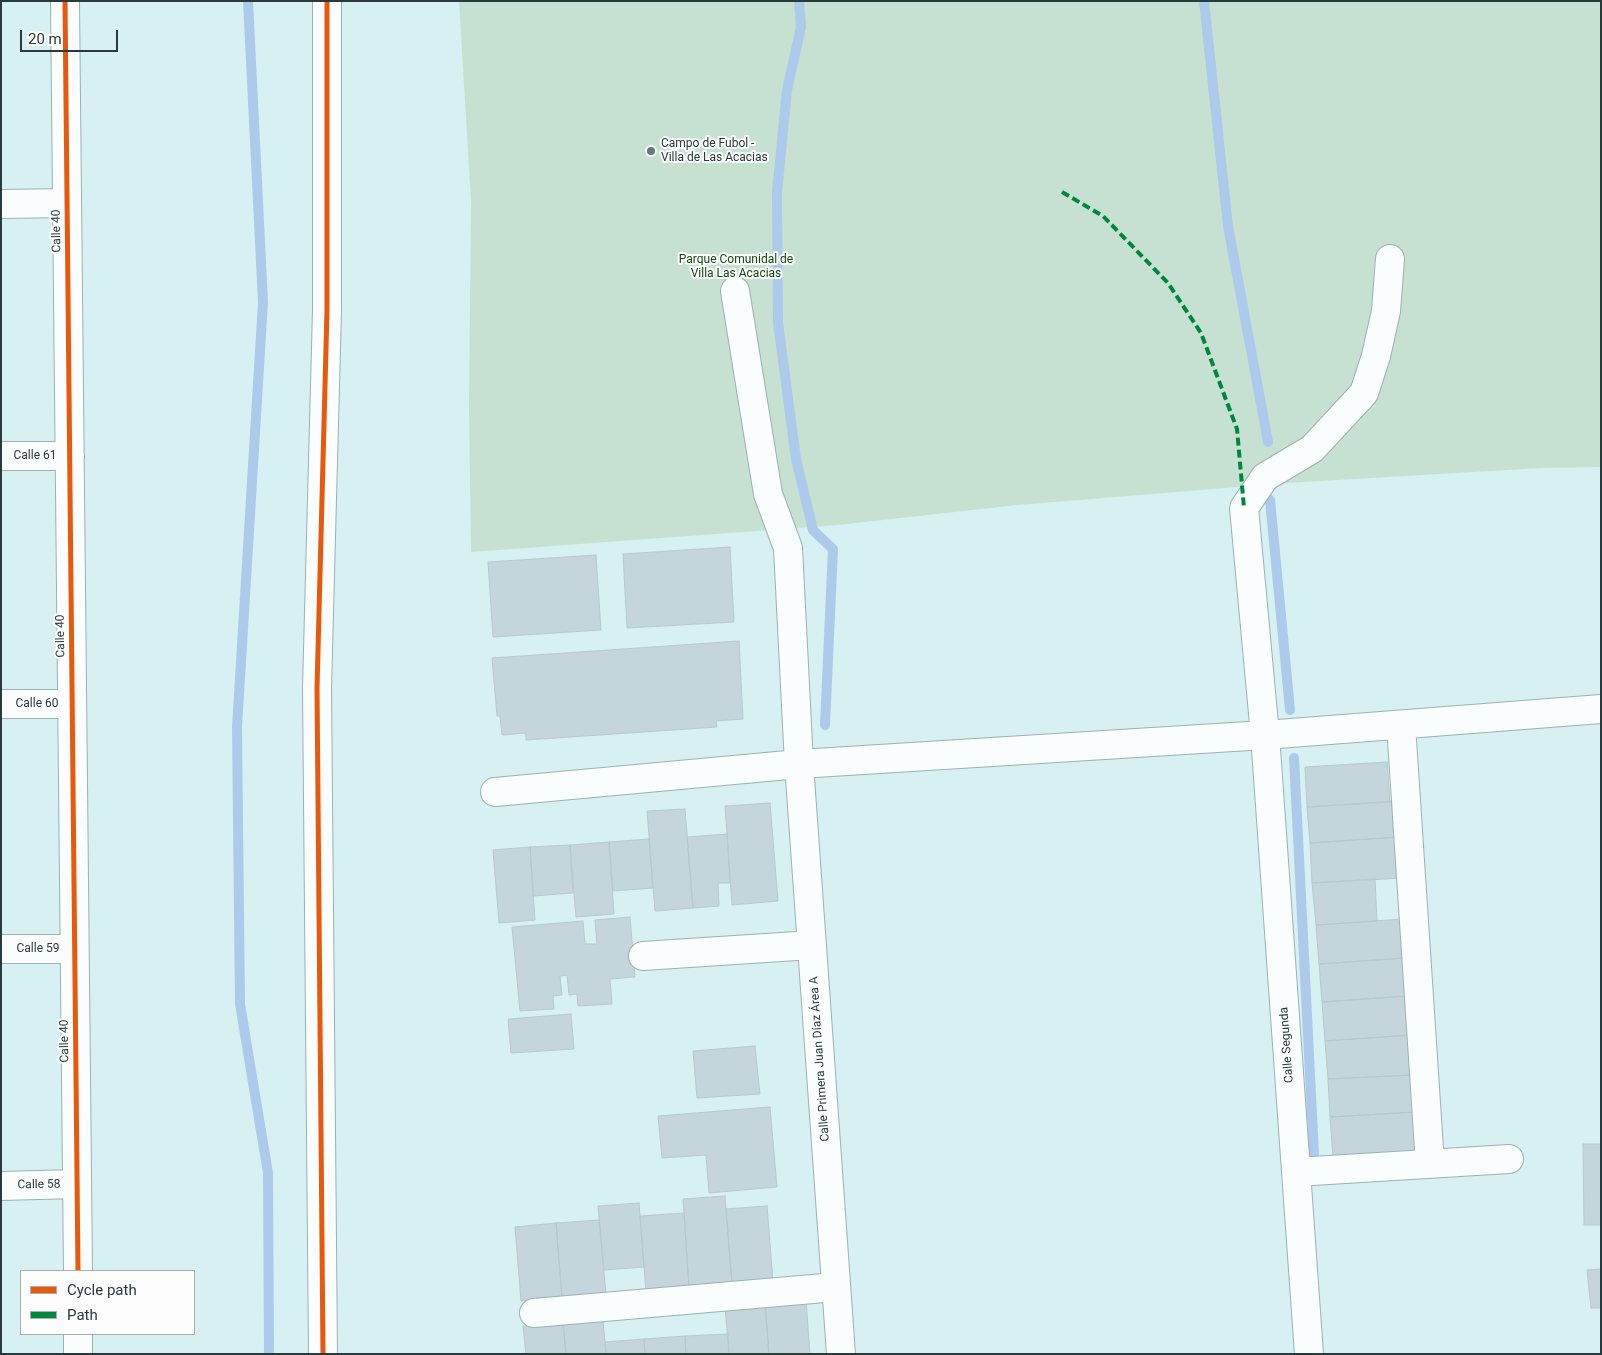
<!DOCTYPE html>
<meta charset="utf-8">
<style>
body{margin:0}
#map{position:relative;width:1602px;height:1355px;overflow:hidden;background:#d7f0f2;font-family:Roboto,sans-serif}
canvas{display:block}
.frame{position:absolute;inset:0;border:2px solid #283a3c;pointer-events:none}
.legend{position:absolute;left:20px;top:1270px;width:175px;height:65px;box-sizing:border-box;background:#fdfdfd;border:1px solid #a8afb0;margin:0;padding:6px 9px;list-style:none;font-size:15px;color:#283a3c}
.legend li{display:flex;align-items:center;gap:10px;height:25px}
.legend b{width:25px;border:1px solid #a8afb0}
.scale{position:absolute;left:20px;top:30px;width:98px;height:22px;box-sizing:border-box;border:2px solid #283a3c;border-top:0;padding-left:6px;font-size:15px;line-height:18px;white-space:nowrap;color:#283a3c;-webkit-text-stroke:4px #fdfdfd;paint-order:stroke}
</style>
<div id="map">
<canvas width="1602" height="1355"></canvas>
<div class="frame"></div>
<ul class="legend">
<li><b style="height:6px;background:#e8590c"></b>Cycle path</li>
<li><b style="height:6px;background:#00873e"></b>Path</li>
</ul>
<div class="scale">20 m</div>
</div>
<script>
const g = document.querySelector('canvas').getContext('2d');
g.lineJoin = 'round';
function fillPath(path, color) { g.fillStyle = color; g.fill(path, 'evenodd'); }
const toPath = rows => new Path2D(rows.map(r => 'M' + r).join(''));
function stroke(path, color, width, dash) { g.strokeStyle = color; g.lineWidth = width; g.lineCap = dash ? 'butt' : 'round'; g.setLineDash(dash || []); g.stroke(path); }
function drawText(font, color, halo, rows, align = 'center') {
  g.font = font + ' Roboto,sans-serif'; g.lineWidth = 4; g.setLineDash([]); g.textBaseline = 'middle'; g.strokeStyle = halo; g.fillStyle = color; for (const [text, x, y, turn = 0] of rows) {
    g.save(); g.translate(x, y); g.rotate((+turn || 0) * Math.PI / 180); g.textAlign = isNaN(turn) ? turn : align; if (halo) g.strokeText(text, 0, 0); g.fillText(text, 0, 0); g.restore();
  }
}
const green = toPath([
 [459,1,1601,1,1601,467,1541,468,1286,483,1018,505,838,525,471,552,469,406,471,201]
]);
const stream = toPath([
 [248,1,263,302,237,727,240,1004,268,1173,269,1354],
 [799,1,801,27,787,90,777,192,778,323,796,459,813,530,833,549,825,725],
 [1204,1,1228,226,1268,442],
 [1270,500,1290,710],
 [1294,758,1314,1154]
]);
const building = toPath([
 [730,547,734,622,627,628,623,554,730,547],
 [596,555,601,630,493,637,488,562,596,555],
 [739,641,743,719,716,721,717,727,526,740,526,733,502,735,500,716,497,716,492,658,739,641],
 [1387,762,1390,802,1307,807,1305,767,1387,762],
 [1396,801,1399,837,1310,843,1307,807,1396,801],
 [770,803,778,901,732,905,725,806,770,803],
 [685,809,693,908,655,911,647,811,685,809],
 [727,834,730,883,718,883,719,906,693,908,687,837,727,834],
 [1399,837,1402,878,1312,883,1310,843,1399,837],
 [649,839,653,888,613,891,609,842,649,839],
 [609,842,614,914,576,917,570,845,609,842],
 [570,845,573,893,533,896,530,847,570,845],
 [530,847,535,920,499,923,493,850,530,847],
 [1375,879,1377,921,1316,925,1312,883,1375,879],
 [630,917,635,977,610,979,612,1004,578,1006,577,994,569,995,567,975,560,976,562,995,553,996,554,1009,520,1011,512,927,583,921,585,944,597,944,595,920,630,917],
 [1403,919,1405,958,1319,964,1316,925,1403,919],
 [1405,958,1408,996,1322,1002,1319,964,1405,958],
 [1408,996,1411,1035,1325,1041,1322,1002,1408,996],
 [571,1014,574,1049,511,1053,508,1019,571,1014],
 [1411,1035,1413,1075,1328,1079,1325,1041,1411,1035],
 [755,1046,760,1094,697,1098,693,1051,755,1046],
 [1413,1075,1415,1112,1330,1117,1328,1079,1413,1075],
 [770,1107,777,1187,709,1193,706,1155,662,1158,658,1116,770,1107],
 [1415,1112,1418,1152,1333,1157,1330,1117,1415,1112],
 [1583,1144,1601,1144,1601,1225,1584,1225,1583,1144],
 [725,1196,732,1285,689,1288,683,1199,725,1196],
 [639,1203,644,1267,604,1270,598,1206,639,1203],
 [767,1206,773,1282,732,1285,726,1209,767,1206],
 [684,1213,689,1288,646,1292,640,1216,684,1213],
 [599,1220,606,1294,562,1298,556,1223,599,1220],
 [556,1223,562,1298,521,1301,515,1227,556,1223],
 [1601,1269,1601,1308,1591,1308,1587,1270,1601,1269],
 [806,1300,810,1354,769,1354,765,1303,806,1300],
 [765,1303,769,1354,729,1354,725,1306,765,1303],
 [603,1320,606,1354,566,1354,563,1323,603,1320],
 [563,1323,566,1354,526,1354,523,1326,563,1323],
 [728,1334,729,1354,686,1354,685,1336,728,1334],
 [685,1336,686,1354,645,1354,644,1339,685,1336],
 [644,1339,645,1354,606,1354,605,1342,644,1339]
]);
const minor = toPath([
 [65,1,78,1271],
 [1,204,67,203],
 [735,291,768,494,788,548,799,764,841,1354],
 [1,456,70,456],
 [1,704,72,704],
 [1401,725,1430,1164],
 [495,792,799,764,1265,735,1601,709],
 [1,949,74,949],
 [643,956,812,945],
 [1296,1172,1509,1159],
 [1,1186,77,1184],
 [534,1313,836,1287],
 [78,1334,78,1354],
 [323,1354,317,688,327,310,327,1],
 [1309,1354,1265,735,1244,508,1265,477,1312,449,1364,393,1376,356,1386,311,1390,259]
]);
const quiet = toPath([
 [1062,192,1103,216,1168,283,1201,333,1237,429,1244,508]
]);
const cycleway = toPath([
 [65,1,78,1271],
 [323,1354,317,688,327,310,327,1]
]);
const markers = [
 [651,151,5,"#657a7c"]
];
const poiNames = [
 ["Campo de Fubol -",661,144],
 ["Villa de Las Acacias",661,158]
];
const streetNames = [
 ["Calle 40",57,231,-91],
 ["Calle 61",35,456],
 ["Calle 40",61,636,-91],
 ["Calle 60",37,704],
 ["Calle 59",38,949],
 ["Calle 40",65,1041,-91],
 ["Calle Segunda",1287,1045,-94],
 ["Calle Primera Juan Díaz Área A",820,1059,-94],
 ["Calle 58",39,1185,-1]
];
const parkNames = [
 ["Parque Comunidal de",736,260],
 ["Villa Las Acacias",736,274]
];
fillPath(green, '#c6e1d1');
stroke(stream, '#aecaeb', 10);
fillPath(building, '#c4d6db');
stroke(building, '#b7c9ce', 1);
stroke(minor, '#9db1b2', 30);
stroke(minor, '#f9fdfd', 28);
stroke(quiet, '#00873e', 4, [8, 4]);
stroke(cycleway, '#e8590c', 5);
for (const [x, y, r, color] of markers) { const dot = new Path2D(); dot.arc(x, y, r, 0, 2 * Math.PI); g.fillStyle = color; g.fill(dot); stroke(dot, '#fdfdfd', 2); }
drawText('12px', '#283a3c', '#fdfdfd', poiNames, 'left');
drawText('12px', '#283a3c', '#fdfdfd', streetNames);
drawText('12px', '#10480e', '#fdfdfd', parkNames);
</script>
